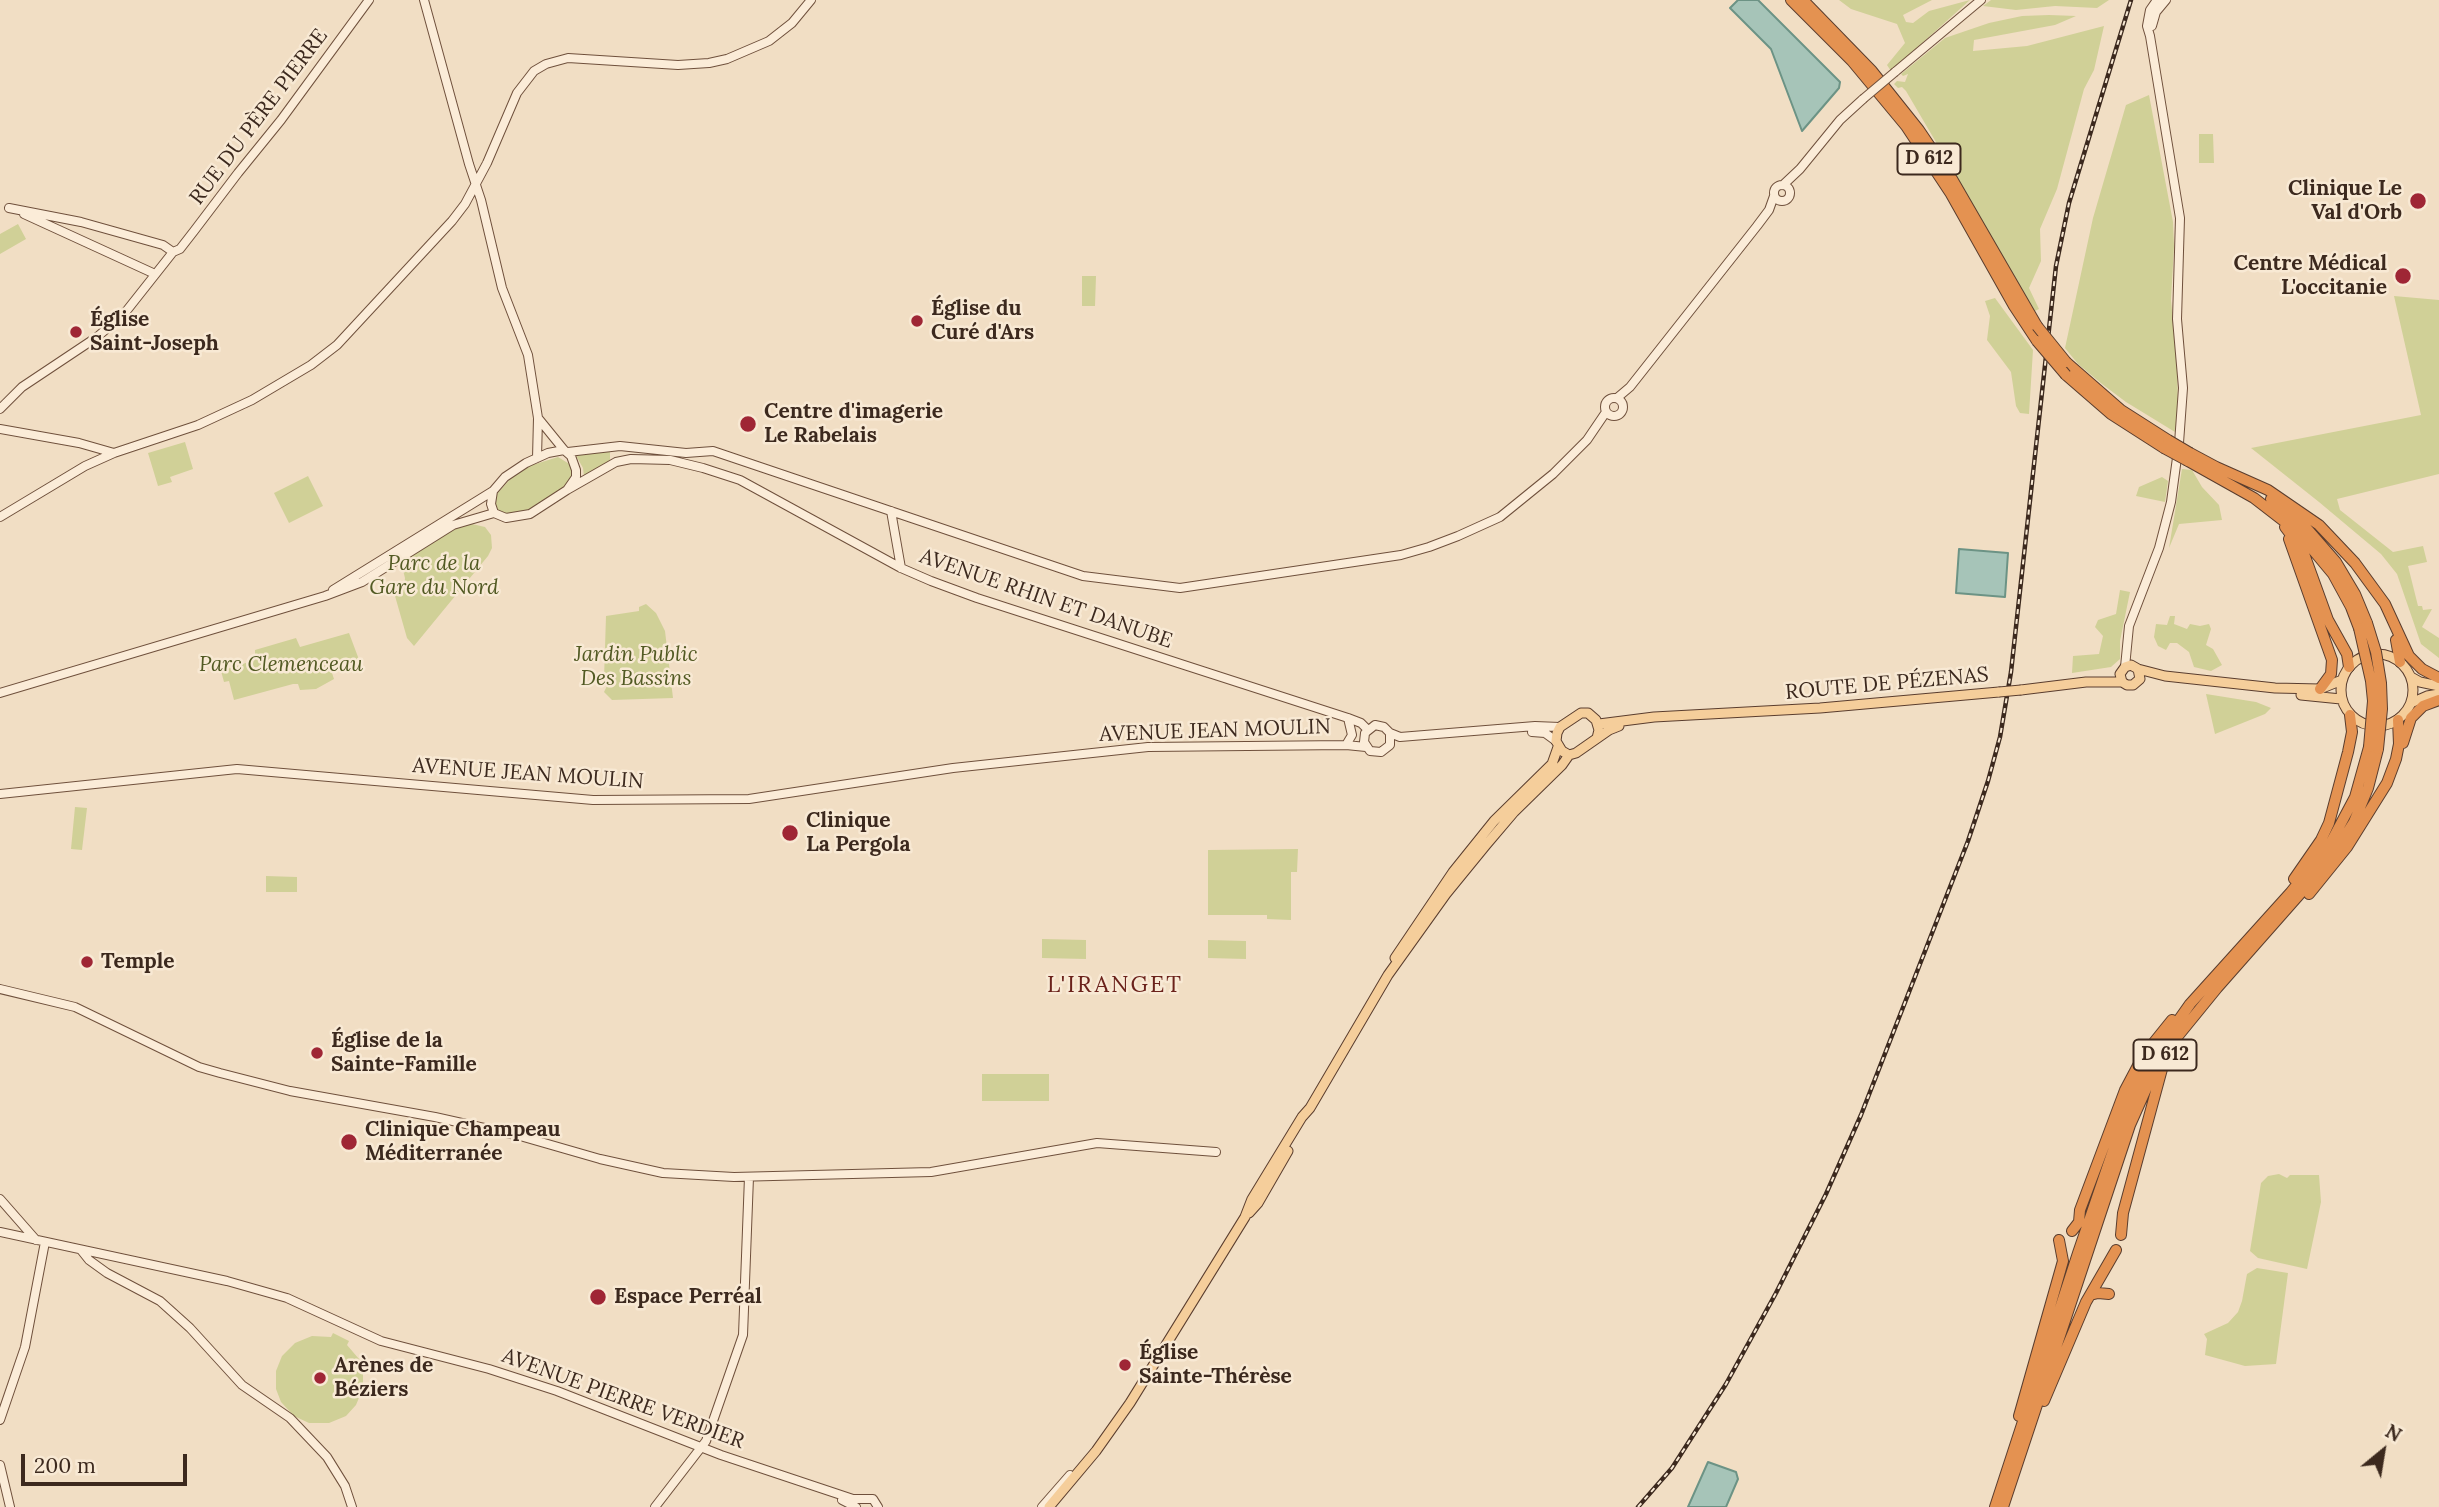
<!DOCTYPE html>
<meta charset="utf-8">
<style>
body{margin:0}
#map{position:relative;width:2439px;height:1507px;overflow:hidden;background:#f1dec4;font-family:Lora,serif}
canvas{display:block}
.north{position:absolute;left:2348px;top:1416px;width:70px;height:70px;-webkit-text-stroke:5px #f8e9d4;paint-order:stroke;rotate:30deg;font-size:19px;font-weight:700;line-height:28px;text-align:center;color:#3c291e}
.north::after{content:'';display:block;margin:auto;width:24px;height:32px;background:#3c291e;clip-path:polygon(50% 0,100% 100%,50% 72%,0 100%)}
.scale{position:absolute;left:21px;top:1454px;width:166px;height:32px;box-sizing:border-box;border:4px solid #3c291e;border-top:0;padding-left:9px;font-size:21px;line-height:24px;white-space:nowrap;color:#3c291e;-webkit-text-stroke:5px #f8e9d4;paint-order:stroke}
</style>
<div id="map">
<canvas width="2439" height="1507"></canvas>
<div class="north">N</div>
<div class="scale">200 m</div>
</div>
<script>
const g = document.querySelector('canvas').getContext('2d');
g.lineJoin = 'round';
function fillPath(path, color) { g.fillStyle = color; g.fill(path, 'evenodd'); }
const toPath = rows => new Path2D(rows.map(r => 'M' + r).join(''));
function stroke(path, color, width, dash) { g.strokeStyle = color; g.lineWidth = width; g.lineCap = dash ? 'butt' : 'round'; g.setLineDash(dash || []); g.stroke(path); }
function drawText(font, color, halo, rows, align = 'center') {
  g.font = font + ' Lora,serif'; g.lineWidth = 5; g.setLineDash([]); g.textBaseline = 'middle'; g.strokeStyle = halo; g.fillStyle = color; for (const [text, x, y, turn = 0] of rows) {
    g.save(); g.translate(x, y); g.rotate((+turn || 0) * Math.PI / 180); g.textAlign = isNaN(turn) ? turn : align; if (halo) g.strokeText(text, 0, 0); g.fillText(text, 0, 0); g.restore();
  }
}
const green = toPath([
 [1839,0,1932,0,1903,15,1906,22,1913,23,1929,11,1970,0,1891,71,1887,65,1905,43,1897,24,1851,9],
 [1991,0,2109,0,2097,8,2055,6,2016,10,1983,6],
 [2049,15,2076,16,2055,25,1974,40,1973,51,2027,46,2104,26,2094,70,2084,89,2057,189,2040,229,2041,261,2029,288,2039,309,2035,311,1906,91,1902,87,1898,88,1894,84,1897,81,1905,82,1908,74,1903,76,1901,74,1945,38,1989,23,2022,16],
 [2149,95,2173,222,2174,246,2171,300,2177,363,2178,408,2175,432,2126,402,2102,384,2078,364,2065,348,2093,218,2126,105],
 [2199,134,2213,134,2214,163,2199,163],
 [18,224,26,239,0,254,0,234],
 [1082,276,1096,276,1095,306,1082,306],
 [2394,296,2439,300,2439,474,2337,499,2340,510,2393,552,2423,546,2427,562,2408,566,2418,606,2422,606,2423,610,2432,609,2422,627,2439,638,2439,658,2421,644,2397,574,2381,554,2319,502,2251,448,2421,415],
 [1995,298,2033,350,2029,414,2020,413,2016,406,2011,372,1987,340,1990,316,1985,301],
 [185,442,193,469,170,477,172,482,158,486,148,453],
 [610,449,610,461,584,477,583,468,574,452],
 [558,457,571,465,573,474,571,481,563,488,538,506,519,513,505,516,494,509,496,495,513,476,526,467],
 [2182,469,2192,470,2202,487,2219,505,2222,520,2179,524,2169,548],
 [308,476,323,506,289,523,274,493],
 [2162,477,2168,481,2165,502,2136,496,2139,487],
 [472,524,485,527,491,535,492,548,488,556,414,646,407,638,395,596,404,589,405,578,401,562,454,529],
 [2120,590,2130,592,2120,641,2120,659,2111,667,2072,673,2073,656,2099,654,2103,636,2095,627,2098,620,2116,614],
 [646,604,656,613,665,631,673,698,612,700,604,692,608,684,604,679,606,616,639,611,639,607],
 [2170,616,2175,616,2174,624,2187,629,2190,624,2200,626,2209,624,2211,629,2206,645,2213,649,2222,665,2211,671,2194,667,2189,652,2177,643,2170,643,2166,650,2158,646,2154,637,2156,624,2167,625],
 [349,633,361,665,332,673,334,679,316,689,300,690,298,684,293,684,234,700,229,681,224,682,221,671,255,660,255,650,296,638,300,647],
 [2206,694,2256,702,2271,708,2265,714,2215,734],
 [75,807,87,808,82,850,71,849],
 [1298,849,1297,872,1291,872,1291,920,1267,919,1267,915,1208,915,1208,850],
 [266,876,297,877,297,892,266,892],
 [1042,939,1086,940,1086,959,1042,958],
 [1208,940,1246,941,1246,959,1208,958],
 [982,1074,1049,1074,1049,1101,982,1101],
 [2279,1174,2287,1178,2290,1175,2319,1175,2321,1202,2307,1269,2258,1258,2250,1251,2261,1183,2268,1176],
 [2257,1268,2288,1273,2276,1364,2245,1366,2205,1355,2207,1339,2204,1334,2228,1323,2238,1312,2242,1301,2247,1274],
 [333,1333,349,1341,347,1345,359,1359,363,1368,363,1388,356,1405,346,1416,329,1423,309,1423,294,1416,281,1402,276,1389,276,1371,282,1356,295,1343,312,1336,331,1337]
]);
const water = toPath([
 [1738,0,1758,0,1840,82,1839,88,1802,131,1771,49,1730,8,1738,0],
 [1959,549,2008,553,2005,597,1956,593,1959,549],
 [1708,1462,1736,1472,1738,1479,1726,1507,1688,1507,1708,1462]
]);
const secondary = toPath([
 [424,0,469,164,481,200,502,288,528,355,538,418,537,458],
 [2152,26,2156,12,2166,0],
 [1895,72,1981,0],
 '1774 193a8 8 0 1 1 16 0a8 8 0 1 1-16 0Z',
 [1783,185,1800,169,1840,120,1863,99],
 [9,208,81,222,163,245,173,252],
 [24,214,155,274],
 '1605 407a9 9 0 1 1 18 0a9 9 0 1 1-18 0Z',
 [1617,398,1630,387,1757,226,1769,210,1774,196],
 [0,409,22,387,97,337,124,314,173,252,180,249,194,231,238,173,281,120,369,0],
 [538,418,564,450],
 [0,429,79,443,114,453],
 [564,450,571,456,576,470,576,477,567,490,530,514,506,518,494,513,491,504,493,491,505,477,526,463,548,453,564,450],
 [568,452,620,446,686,453,713,451,1083,576,1180,588,1401,555,1429,547,1458,536,1500,517,1553,474,1587,440,1606,412],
 [567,490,616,462,631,459,670,460,703,468,740,480,901,568,931,581,977,598,1348,718,1361,723,1367,729],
 [891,511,901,568],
 [0,517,85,466,114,453,198,425,252,400,311,365,337,345,452,221,465,204,487,163,517,93,534,71,546,64,568,58,678,65,709,63,727,59,769,41,792,23,811,0],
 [333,590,493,491],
 [2125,667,2129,626,2159,548,2171,502,2179,443,2183,388,2177,319,2180,218,2150,36,2147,26,2150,10,2157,0],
 [0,693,325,596,362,582,453,525,494,513],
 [1532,732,1545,733,1556,741],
 [1390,733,1390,745,1381,752,1370,751,1364,742,1365,733,1375,725,1384,727,1390,733,1400,737,1535,726,1560,727],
 [1346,745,1352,735,1348,718],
 [0,794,237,769,593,800,749,799,953,768,1148,747,1346,745,1366,747],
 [0,989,75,1007,199,1067,220,1073,290,1091,435,1117,520,1136,600,1159,663,1173,734,1177,931,1172,1097,1143,1216,1152],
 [0,1199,36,1240],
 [0,1232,227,1281,287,1298,381,1341,489,1369,557,1391,721,1455,853,1499,873,1499,878,1507],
 [81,1250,89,1260,107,1273,160,1301,190,1328,242,1385,290,1418,327,1457,345,1486,352,1507],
 [0,1420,25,1347,45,1242],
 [0,1465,10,1507],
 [842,1500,856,1507],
 [655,1507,706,1441,743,1335,749,1177],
 [1042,1507,1070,1475]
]);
const primary = toPath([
 '2341 690a36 36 0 1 1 72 0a36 36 0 1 1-72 0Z',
 [2138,669,2165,676,2275,688,2320,689,2342,680],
 [2411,677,2420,682,2439,686],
 [2021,690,2086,682,2122,682,2127,685,2133,685,2140,679,2138,669,2131,665,2125,667,2120,674,2122,682],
 [2301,695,2341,699],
 [2411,703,2427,696,2439,694],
 [1599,724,1654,717,1820,708,1999,692],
 [1597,738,1599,730,1596,720,1588,713,1581,713,1560,727,1557,733,1556,741,1562,751,1569,755,1576,753,1609,730,1619,726],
 [1395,958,1453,872,1494,821,1552,764,1558,747],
 [1249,1213,1258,1203,1288,1151],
 [1049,1507,1096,1451,1130,1403,1245,1217,1252,1199,1302,1117,1310,1108,1388,975,1446,894,1486,845,1514,812,1562,765,1569,755]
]);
const highway = toPath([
 [1791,0,1852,61,1906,126,1951,194,2014,306,2037,341],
 [1803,0,1872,71,1919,130,1952,179,2037,326],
 [2066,362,2121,410,2168,440],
 [2066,375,2111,414,2164,448],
 [2190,453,2218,468],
 [2188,461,2254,498,2298,532,2333,574,2351,607,2359,628],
 [2214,466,2268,490,2319,525,2355,563,2385,604,2409,656,2422,669,2439,678],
 [2271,499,2302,523,2336,562,2355,594,2367,623],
 [2285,527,2303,551,2328,620,2347,654,2349,667],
 [2289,539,2332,660,2331,674,2320,689],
 [2396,640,2400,662],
 [2403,743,2411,718,2423,706,2439,700],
 [2294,879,2321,840,2329,823,2348,752,2352,732,2350,715],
 [2309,894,2347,847,2387,783,2396,759,2399,744,2398,720],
 [2072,1231,2079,1222,2080,1210,2125,1090,2143,1056,2172,1020],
 [2121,1235,2123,1213,2162,1069],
 [2090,1295,2098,1293,2109,1294],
 [2044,1401,2086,1302,2116,1250],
 [2019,1416,2063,1261,2059,1240],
 [1995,1507,2078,1253,2119,1133,2137,1086,2171,1031,2190,1004,2291,892,2330,844,2355,797,2369,747],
 [2003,1507,2130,1125,2151,1078,2173,1042,2217,988,2329,861,2354,822,2368,788,2378,749]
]);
const rail = toPath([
 [1638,1507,1672,1468,1726,1384,1776,1293,1826,1194,1861,1115,1968,841,1988,781,2000,737,2011,672,2056,266,2069,203,2131,0]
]);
const secondaryBridge = toPath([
 [1863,99,1895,72]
]);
const primaryBridge = toPath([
 [1999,692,2021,690]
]);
const highwayBridge = toPath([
 [2037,326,2066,362],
 [2037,341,2066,375],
 [2168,440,2190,453],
 [2164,448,2188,461],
 [2367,623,2376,652,2381,683,2382,709,2378,749],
 [2359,628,2371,681,2373,701,2369,747]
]);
const markers = [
 [2418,201,9,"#9f2635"],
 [2403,276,9,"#9f2635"],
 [917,321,7,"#9f2635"],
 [76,332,7,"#9f2635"],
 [748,424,9,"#9f2635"],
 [790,833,9,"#9f2635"],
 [87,962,7,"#9f2635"],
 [317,1053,7,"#9f2635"],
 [349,1142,9,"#9f2635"],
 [598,1297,9,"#9f2635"],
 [1125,1365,7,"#9f2635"],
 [320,1378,7,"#9f2635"]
];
const shields = [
 [1929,159,63],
 [2165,1055,63]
];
const shieldNames = [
 ["D 612",1929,159],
 ["D 612",2165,1055]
];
const streetNames = [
 ["RUE DU PÈRE PIERRE",259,117,-53],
 ["AVENUE RHIN ET DANUBE",1046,599,19],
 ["ROUTE DE PÉZENAS",1887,684,-5],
 ["AVENUE JEAN MOULIN",1215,731,-2],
 ["AVENUE JEAN MOULIN",528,774,4],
 ["AVENUE PIERRE VERDIER",623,1399,20]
];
const poiNames = [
 ["Clinique Le",2402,189,"right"],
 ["Val d'Orb",2402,213,"right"],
 ["Centre Médical",2387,264,"right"],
 ["L'occitanie",2387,288,"right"],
 ["Église du",931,309],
 ["Curé d'Ars",931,333],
 ["Église",90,320],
 ["Saint-Joseph",90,344],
 ["Centre d'imagerie",764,412],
 ["Le Rabelais",764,436],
 ["Clinique",806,821],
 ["La Pergola",806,845],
 ["Temple",101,962],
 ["Église de la",331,1041],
 ["Sainte-Famille",331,1065],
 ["Clinique Champeau",365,1130],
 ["Méditerranée",365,1154],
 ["Espace Perréal",614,1297],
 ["Église",1139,1353],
 ["Sainte-Thérèse",1139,1377],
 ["Arènes de",334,1366],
 ["Béziers",334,1390]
];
const parkNames = [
 ["Parc de la",434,564],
 ["Gare du Nord",434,588],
 ["Jardin Public",636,655],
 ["Des Bassins",636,679],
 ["Parc Clemenceau",281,665]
];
const neighbourhoodNames = [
 ["L'IRANGET",1115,985]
];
fillPath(green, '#d0d097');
fillPath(water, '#a6c4b8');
stroke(water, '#6c9385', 2);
stroke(secondary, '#6f503c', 10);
stroke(primary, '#5a3d2e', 11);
stroke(highway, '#5a3d2e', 12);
stroke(secondary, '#fbecd8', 8);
stroke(primary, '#f5ce9b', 9);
stroke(highway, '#e49251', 10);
stroke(rail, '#3c291e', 4.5);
stroke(rail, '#f8e9d4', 2, [5]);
stroke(secondaryBridge, '#6f503c', 10, []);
stroke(primaryBridge, '#5a3d2e', 11, []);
stroke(highwayBridge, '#5a3d2e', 12, []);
stroke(secondaryBridge, '#fbecd8', 8);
stroke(primaryBridge, '#f5ce9b', 9);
stroke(highwayBridge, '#e49251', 10);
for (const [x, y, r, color] of markers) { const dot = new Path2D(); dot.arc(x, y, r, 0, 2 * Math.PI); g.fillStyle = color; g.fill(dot); stroke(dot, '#f8e9d4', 2.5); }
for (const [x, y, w] of shields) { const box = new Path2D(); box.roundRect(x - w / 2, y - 15.5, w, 31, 5); g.fillStyle = '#f8e9d4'; g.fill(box); stroke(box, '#3c291e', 2); }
drawText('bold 19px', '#3c291e', null, shieldNames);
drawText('21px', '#3c291e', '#f8e9d4', streetNames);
drawText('bold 21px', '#3c291e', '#f8e9d4', poiNames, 'left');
drawText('italic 21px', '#525a23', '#f8e9d4', parkNames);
g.letterSpacing = '2px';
drawText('23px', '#6b221b', '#f8e9d4', neighbourhoodNames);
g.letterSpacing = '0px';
</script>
